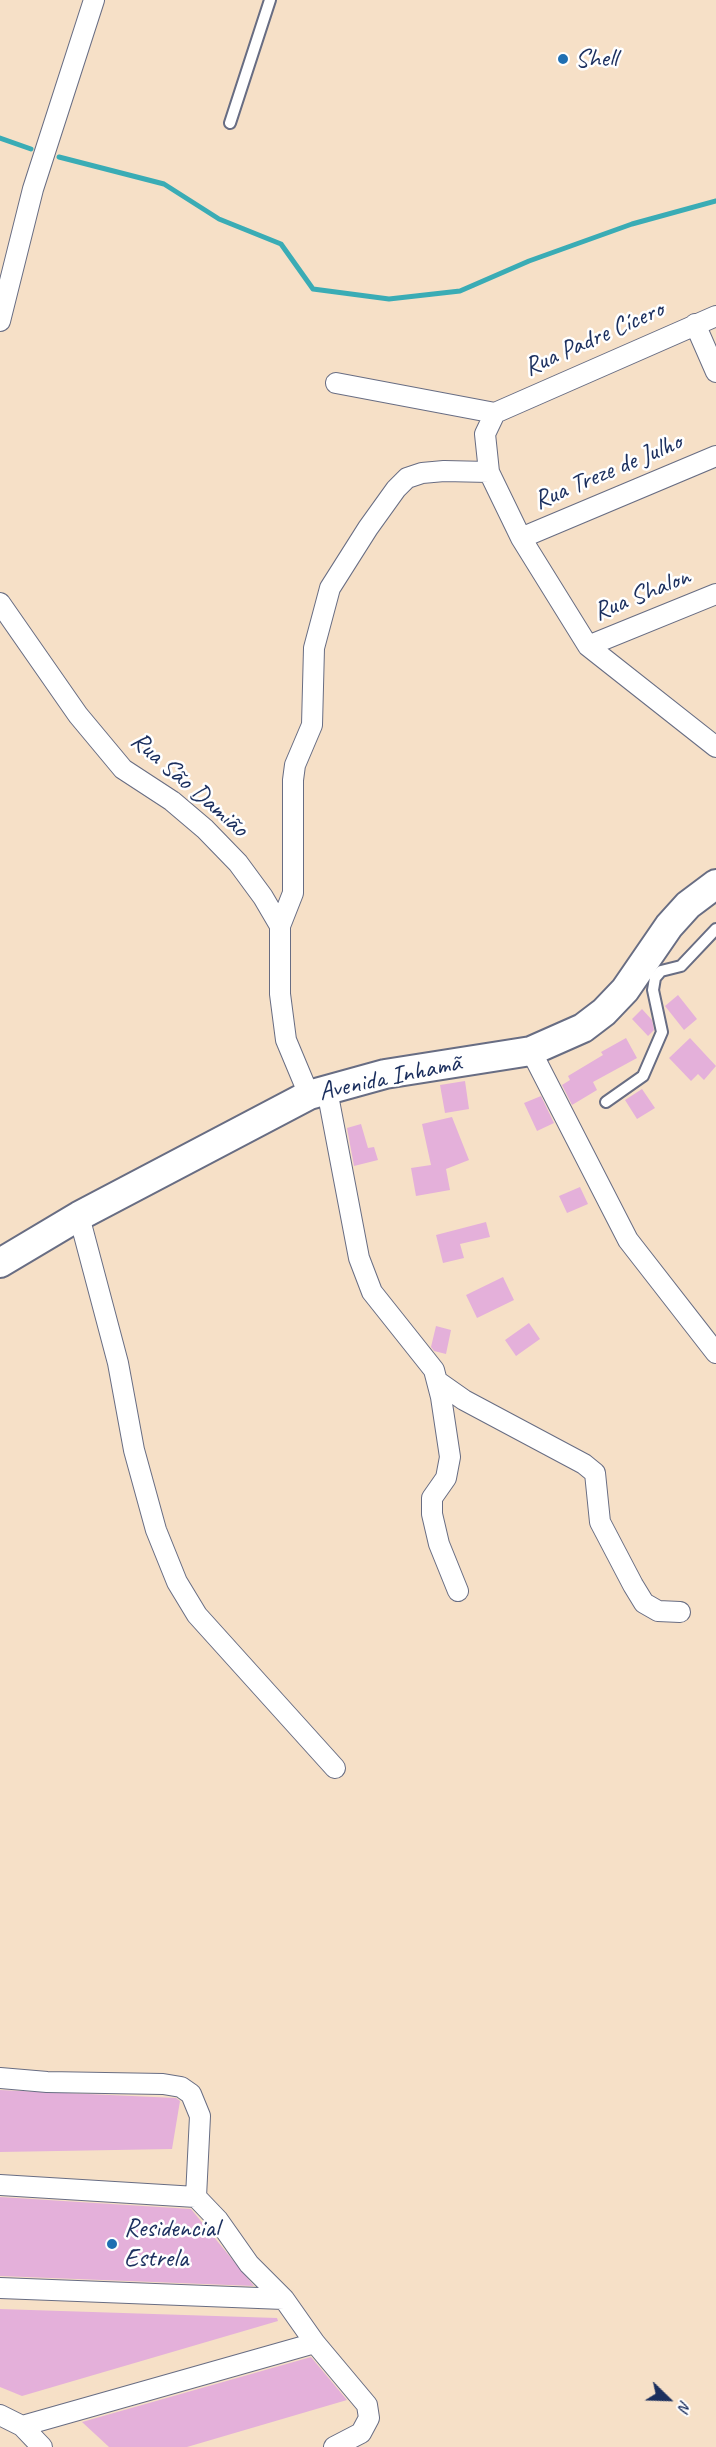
<!DOCTYPE html>
<meta charset="utf-8">
<style>
body{margin:0}
#map{position:relative;width:716px;height:2447px;overflow:hidden;background:#f6e0c7;font-family:Caveat,sans-serif}
canvas{display:block}
.north{position:absolute;left:638px;top:2369px;width:60px;height:60px;-webkit-text-stroke:4px #fff;paint-order:stroke;rotate:113deg;font-size:16px;font-weight:700;line-height:24px;text-align:center;color:#1b2f5e}
.north::after{content:'';display:block;margin:auto;width:21px;height:27px;background:#1b2f5e;clip-path:polygon(50% 0,100% 100%,50% 72%,0 100%)}
</style>
<div id="map">
<canvas width="716" height="2447"></canvas>
<div class="north">N</div>
</div>
<script>
const g = document.querySelector('canvas').getContext('2d');
g.lineJoin = 'round';
const toPath = rows => new Path2D(rows.map(r => 'M' + r).join(''));
function stroke(path, color, width, dash) { g.strokeStyle = color; g.lineWidth = width; g.lineCap = dash ? 'butt' : 'round'; g.setLineDash(dash || []); g.stroke(path); }
function fillPath(path, color) { g.fillStyle = color; g.fill(path, 'evenodd'); }
function drawText(font, color, halo, rows, align = 'center') {
  g.font = font + ' Caveat,sans-serif'; g.lineWidth = 5; g.setLineDash([]); g.textBaseline = 'middle'; g.strokeStyle = halo; g.fillStyle = color; for (const [text, x, y, turn = 0] of rows) {
    g.save(); g.translate(x, y); g.rotate((+turn || 0) * Math.PI / 180); g.textAlign = isNaN(turn) ? turn : align; if (halo) g.strokeText(text, 0, 0); g.fillText(text, 0, 0); g.restore();
  }
}
const stream = toPath([
 [0,138,31,149],
 [59,157,164,184,219,219,281,244,313,289,389,299,460,291,529,261,632,224,716,201]
]);
const building = toPath([
 [678,995,697,1019,684,1030,665,1006],
 [642,1009,652,1020,654,1030,648,1036,632,1019],
 [626,1038,637,1058,593,1082,597,1090,572,1105,562,1085,570,1080,568,1076,603,1055,601,1052],
 [690,1038,716,1066,704,1080,698,1074,691,1081,669,1058],
 [465,1081,469,1109,445,1113,440,1085],
 [642,1089,655,1108,637,1119,625,1100],
 [541,1096,554,1123,537,1131,524,1103],
 [452,1117,469,1160,446,1169,450,1190,416,1196,411,1168,431,1165,422,1124],
 [361,1124,368,1148,374,1147,378,1160,354,1166,347,1128],
 [580,1187,588,1204,567,1213,559,1196],
 [486,1222,490,1237,460,1244,464,1258,443,1263,436,1235],
 [503,1277,514,1300,477,1318,466,1295],
 [529,1323,540,1339,516,1356,505,1340],
 [436,1326,451,1330,446,1354,434,1351,431,1347],
 [0,2090,176,2098,180,2101,172,2149,0,2152],
 [0,2197,191,2209,254,2286,0,2276],
 [0,2309,277,2318,278,2321,22,2396,0,2387],
 [311,2357,347,2400,187,2447,109,2447,82,2422]
]);
const lane = toPath([
 [230,123,270,0],
 [606,1102,643,1076,662,1032,653,990,655,978,661,971,681,966,716,929]
]);
const street = toPath([
 [0,321,33,189,94,0],
 [695,324,716,372],
 [336,383,495,413],
 [495,413,485,434,489,472,521,538,588,646,716,747],
 [495,413,716,316],
 [521,538,716,456],
 [0,603,78,715,123,769,172,801,205,829,238,863,263,897,280,926,280,994,286,1040,309,1095],
 [588,646,716,594],
 [280,926,293,893,293,780,295,765,312,725,314,648,330,588,368,528,396,489,407,478,422,473,444,471,489,472],
 [531,1051,628,1240,716,1353],
 [327,1090,359,1258,372,1292,434,1370,441,1397,450,1457,446,1478,432,1498,432,1514,439,1544,458,1591],
 [79,1216,118,1363,134,1450,156,1530,177,1582,197,1615,335,1768],
 [437,1381,464,1400,584,1464,595,1473,600,1522,633,1585,644,1603,658,1611,680,1612],
 [0,2078,47,2082,163,2084,181,2087,191,2094,200,2116,196,2197,218,2220,249,2264,284,2299,315,2343,367,2405,369,2418,361,2433,334,2447],
 [0,2185,196,2197],
 [0,2288,284,2299],
 [0,2415,22,2426,42,2447],
 [22,2426,315,2343]
]);
const secondary = toPath([
 [0,1263,79,1216,309,1095,385,1074,531,1051,583,1028,604,1012,625,990,669,926,688,905,716,884]
]);
const markers = [
 [563,59,6,"#1f6fb2"],
 [112,2244,6,"#1f6fb2"]
];
const poiNames = [
 ["Shell",575,59],
 ["Residencial",124,2229],
 ["Estrela",124,2259]
];
const streetNames = [
 ["Rua Padre Cícero",594,339,-24],
 ["Rua Treze de Julho",608,472,-23],
 ["Rua Shalon",642,595,-22],
 ["Rua São Damião",189,785,41],
 ["Avenida Inhamã",390,1078,-12]
];
stroke(stream, '#3aacb5', 5);
fillPath(building, '#e4b0da');
stroke(lane, '#686d83', 14);
stroke(street, '#686d83', 22);
stroke(secondary, '#686d83', 32);
stroke(lane, '#fff', 10);
stroke(street, '#fff', 20);
stroke(secondary, '#fff', 28);
for (const [x, y, r, color] of markers) { const dot = new Path2D(); dot.arc(x, y, r, 0, 2 * Math.PI); g.fillStyle = color; g.fill(dot); stroke(dot, '#fff', 2); }
drawText('26px', '#1b2f5e', '#fff', poiNames, 'left');
drawText('26px', '#1b2f5e', '#fff', streetNames);
</script>
